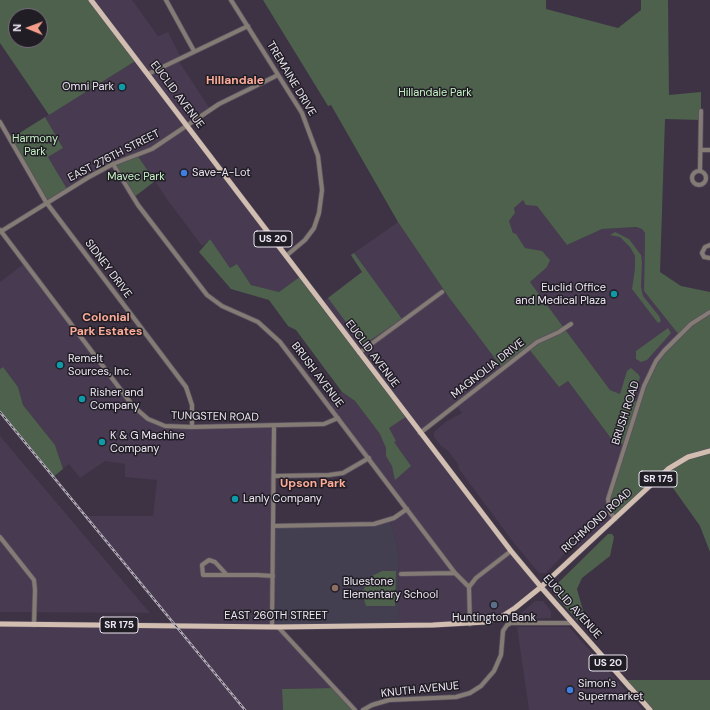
<!DOCTYPE html>
<style>
body{margin:0}
#map{position:relative;width:710px;height:710px;overflow:hidden;background:#3d3344;font-family:"DM Sans",sans-serif}
canvas{display:block}
.north{position:absolute;left:8px;top:8px;width:40px;height:40px;box-sizing:border-box;background:#211d25;border:1px solid #736e77;border-radius:50%;rotate:271deg;font-size:11px;font-weight:700;line-height:16px;text-align:center;color:#ede7f3}
.north::after{content:'';display:block;margin:auto;width:14px;height:18px;background:#f49e8a;clip-path:polygon(50% 0,100% 100%,50% 72%,0 100%)}
</style>
<div id="map">
<canvas width="710" height="710"></canvas>
<div class="north">N</div>
</div>
<script>
const g = document.querySelector('canvas').getContext('2d');
g.lineJoin = 'round';
function fillPath(path, color) { g.fillStyle = color; g.fill(path, 'evenodd'); }
const toPath = rows => new Path2D(rows.map(r => 'M' + r).join(''));
function stroke(path, color, width, dash) { g.strokeStyle = color; g.lineWidth = width; g.lineCap = dash ? 'butt' : 'round'; g.setLineDash(dash || []); g.stroke(path); }
function drawText(font, color, halo, rows, align = 'center') {
  g.font = font + ' "DM Sans",sans-serif'; g.lineWidth = 3; g.setLineDash([]); g.textBaseline = 'middle'; g.strokeStyle = halo; g.fillStyle = color; for (const [text, x, y, turn = 0] of rows) {
    g.save(); g.translate(x, y); g.rotate((+turn || 0) * Math.PI / 180); g.textAlign = isNaN(turn) ? turn : align; if (halo) g.strokeText(text, 0, 0); g.fillText(text, 0, 0); g.restore();
  }
}
const built = toPath([
 [91,0,132,0,158,36,168,32,181,58,178,60,210,109,187,125,301,276,279,292,251,285,237,264,230,268,210,239,202,246,169,202,137,155,113,164,67,189,48,157,63,148,45,117,137,60],
 [523,200,537,206,567,245,602,229,636,227,642,229,645,233,644,291,679,335,638,402,610,390,530,282,509,221,515,213,514,208,518,203],
 [398,222,448,296,529,348,560,386,568,381,613,441,625,445,615,519,580,549,574,544,546,573,539,573,514,543,459,469,458,464,448,451,440,445,434,437,434,432,447,421,462,413,457,406,420,433,541,587,515,608,486,622,399,626,398,549,390,519,407,509,327,404,342,392,355,401,380,434,321,303,362,272,351,255],
 [25,263,133,406,148,419,165,426,274,426,273,526,278,627,334,688,282,689,283,710,0,710,0,624,175,626,85,516,153,516,157,480,125,477,125,464,105,461,80,478,69,464,63,469,55,445,23,405,18,387,2,367,0,369,0,282],
 [0,436,150,613,0,612],
 [535,601,543,601,551,611,551,618,522,619,519,615],
 [517,627,569,627,643,710,529,710]
]);
const education = toPath([
 [390,519,398,549,399,626,272,627,273,526,362,525]
]);
const green = toPath([
 [0,0,91,0,137,60,49,115,0,43],
 [16,16,40,16,40,40,16,40],
 [263,0,546,0,546,9,618,28,641,10,641,0,668,0,669,95,701,92,701,120,665,119,660,272,681,286,710,292,710,552,700,526,663,474,615,519,608,504,625,445,613,441,568,381,559,387,529,349,503,369,448,296,398,222,331,105,328,106],
 [523,200,526,205,537,206,567,245,602,229,636,227,642,229,645,233,644,291,679,335,656,361,638,402,633,400,640,377,638,374,631,368,627,371,620,394,610,390,530,282,547,267,550,260,542,251,525,248,516,234,513,233,509,221,515,213,514,208],
 [45,117,63,148,48,157,67,189,46,202,10,139],
 [137,155,155,181,133,198,113,164],
 [615,232,629,239,641,255,642,262,641,287,643,296,659,316,661,321,658,323,632,289,635,269,635,256,630,247,620,237,610,235],
 [210,239,230,268,237,264,251,285,279,292,301,276,407,416,389,428,396,441,394,442,411,466,395,480,392,466,386,456,386,448,380,434,355,401,342,392,296,330,288,326,269,300,231,289,199,252],
 [354,253,402,319,363,345,328,298,362,272,351,255],
 [668,328,671,333,647,360,641,362,636,359,636,351],
 [3,367,18,387,23,405,55,445,63,469,53,477,0,412,0,369],
 [608,534,612,534,614,537,610,556,582,578,577,589,584,614,581,620,578,621,557,598,555,595,557,584],
 [382,571,396,571,395,606,366,606,362,593,370,577],
 [623,680,710,680,710,710,650,710],
 [334,688,355,710,283,710,282,689]
]);
const minor = toPath([
 [166,0,194,51],
 [231,0,302,113,318,156,322,190,319,213,314,228,305,240,286,256],
 [148,74,248,26],
 [0,122,46,202,186,387,192,405,192,427],
 [701,150,710,150],
 [113,164,138,205,207,295,222,306,258,322,280,342,455,573,469,587,470,624],
 [700,171,701,111],
 '692 178a7 7 0 1 1 14 0a7 7 0 1 1-14 0Z',
 [0,230,133,406,148,419,165,426,192,427,324,424,338,418],
 [0,232,89,177,113,164,152,149,219,104,278,75],
 [710,245,705,247,702,253,704,257,710,258],
 [359,353,442,292],
 [420,433,537,342,559,332,571,324],
 [274,476,329,475,343,473,369,458],
 [615,519,610,512,608,499,644,386,656,361,664,351,691,324,710,312],
 [273,526,374,524,394,518,407,509],
 [0,537,34,580,35,590,34,625],
 [401,574,455,573],
 [227,575,215,562,209,560,202,565,203,575,258,575,273,576],
 [469,587,476,578,511,551],
 [272,627,274,426],
 [278,627,355,710],
 [363,710,372,705,389,700,456,697,470,693,481,686,494,671,501,655,503,631,507,625,511,623,573,623]
]);
const major = toPath([
 [91,0,511,551,541,587,650,710],
 [0,624,278,627,433,625,486,622,501,617,515,608,541,587,668,469,688,457,710,451]
]);
const rail = toPath([
 [0,412,245,710]
]);
const markers = [
 [122,87,4,"#0f9aa8"],
 [184,173,4,"#3f7fe0"],
 [614,294,4,"#0f9aa8"],
 [60,365,4,"#0f9aa8"],
 [82,399,4,"#0f9aa8"],
 [102,442,4,"#0f9aa8"],
 [235,499,4,"#0f9aa8"],
 [335,588,4,"#8d6e63"],
 [494,605,4,"#5c6f8a"],
 [570,690,4,"#3f7fe0"]
];
const shields = [
 [273,239,38],
 [658,479,38],
 [119,625,38],
 [608,663,38]
];
const shieldNames = [
 ["US 20",273,239],
 ["SR 175",658,479],
 ["SR 175",119,625],
 ["US 20",608,663]
];
const streetNames = [
 ["TREMAINE DRIVE",291,79,59],
 ["EUCLID AVENUE",177,95,53],
 ["EAST 276TH STREET",114,156,-27],
 ["SIDNEY DRIVE",108,269,53],
 ["EUCLID AVENUE",372,354,53],
 ["MAGNOLIA DRIVE",488,369,-38],
 ["BRUSH AVENUE",317,375,53],
 ["BRUSH ROAD",626,413,-72],
 ["TUNGSTEN ROAD",215,417,1],
 ["RICHMOND ROAD",597,521,-42],
 ["EUCLID AVENUE",572,607,48],
 ["EAST 260TH STREET",276,616],
 ["KNUTH AVENUE",420,690,-6]
];
const poiNames = [
 ["Omni Park",114,87,"right"],
 ["Save-A-Lot",192,173],
 ["Euclid Office",606,288,"right"],
 ["and Medical Plaza",606,301,"right"],
 ["Remelt",68,359],
 ["Sources, Inc.",68,372],
 ["Risher and",90,393],
 ["Company",90,406],
 ["K & G Machine",110,436],
 ["Company",110,449],
 ["Lanly Company",243,499],
 ["Bluestone",343,582],
 ["Elementary School",343,595],
 ["Huntington Bank",494,618,"center"],
 ["Simon's",578,684],
 ["Supermarket",578,697]
];
const parkNames = [
 ["Hillandale Park",435,93],
 ["Harmony",35,139],
 ["Park",35,152],
 ["Mavec Park",136,177]
];
const neighbourhoodNames = [
 ["Hillandale",235,81],
 ["Colonial",106,318],
 ["Park Estates",106,332],
 ["Upson Park",313,484]
];
fillPath(built, '#473a51');
fillPath(education, '#433f51');
fillPath(green, '#4e614d');
stroke(minor, '#595060', 5.5);
stroke(major, '#595060', 6);
stroke(minor, '#857b75', 4);
stroke(major, '#d1beb1', 5);
stroke(rail, '#b1aab7', 2.5);
stroke(rail, '#211d25', 1, [3]);
for (const [x, y, r, color] of markers) { const dot = new Path2D(); dot.arc(x, y, r, 0, 2 * Math.PI); g.fillStyle = color; g.fill(dot); stroke(dot, '#211d25', 1.5); }
for (const [x, y, w] of shields) { const box = new Path2D(); box.roundRect(x - w / 2, y - 8, w, 16, 3); g.fillStyle = '#211d25'; g.fill(box); stroke(box, '#ede7f3', 1); }
drawText('bold 10px', '#ede7f3', null, shieldNames);
drawText('11px', '#ede7f3', '#211d25', streetNames);
drawText('11px', '#ede7f3', '#211d25', poiNames, 'left');
drawText('11px', '#c5f3c4', '#211d25', parkNames);
drawText('bold 12px', '#fcab98', '#211d25', neighbourhoodNames);
</script>
